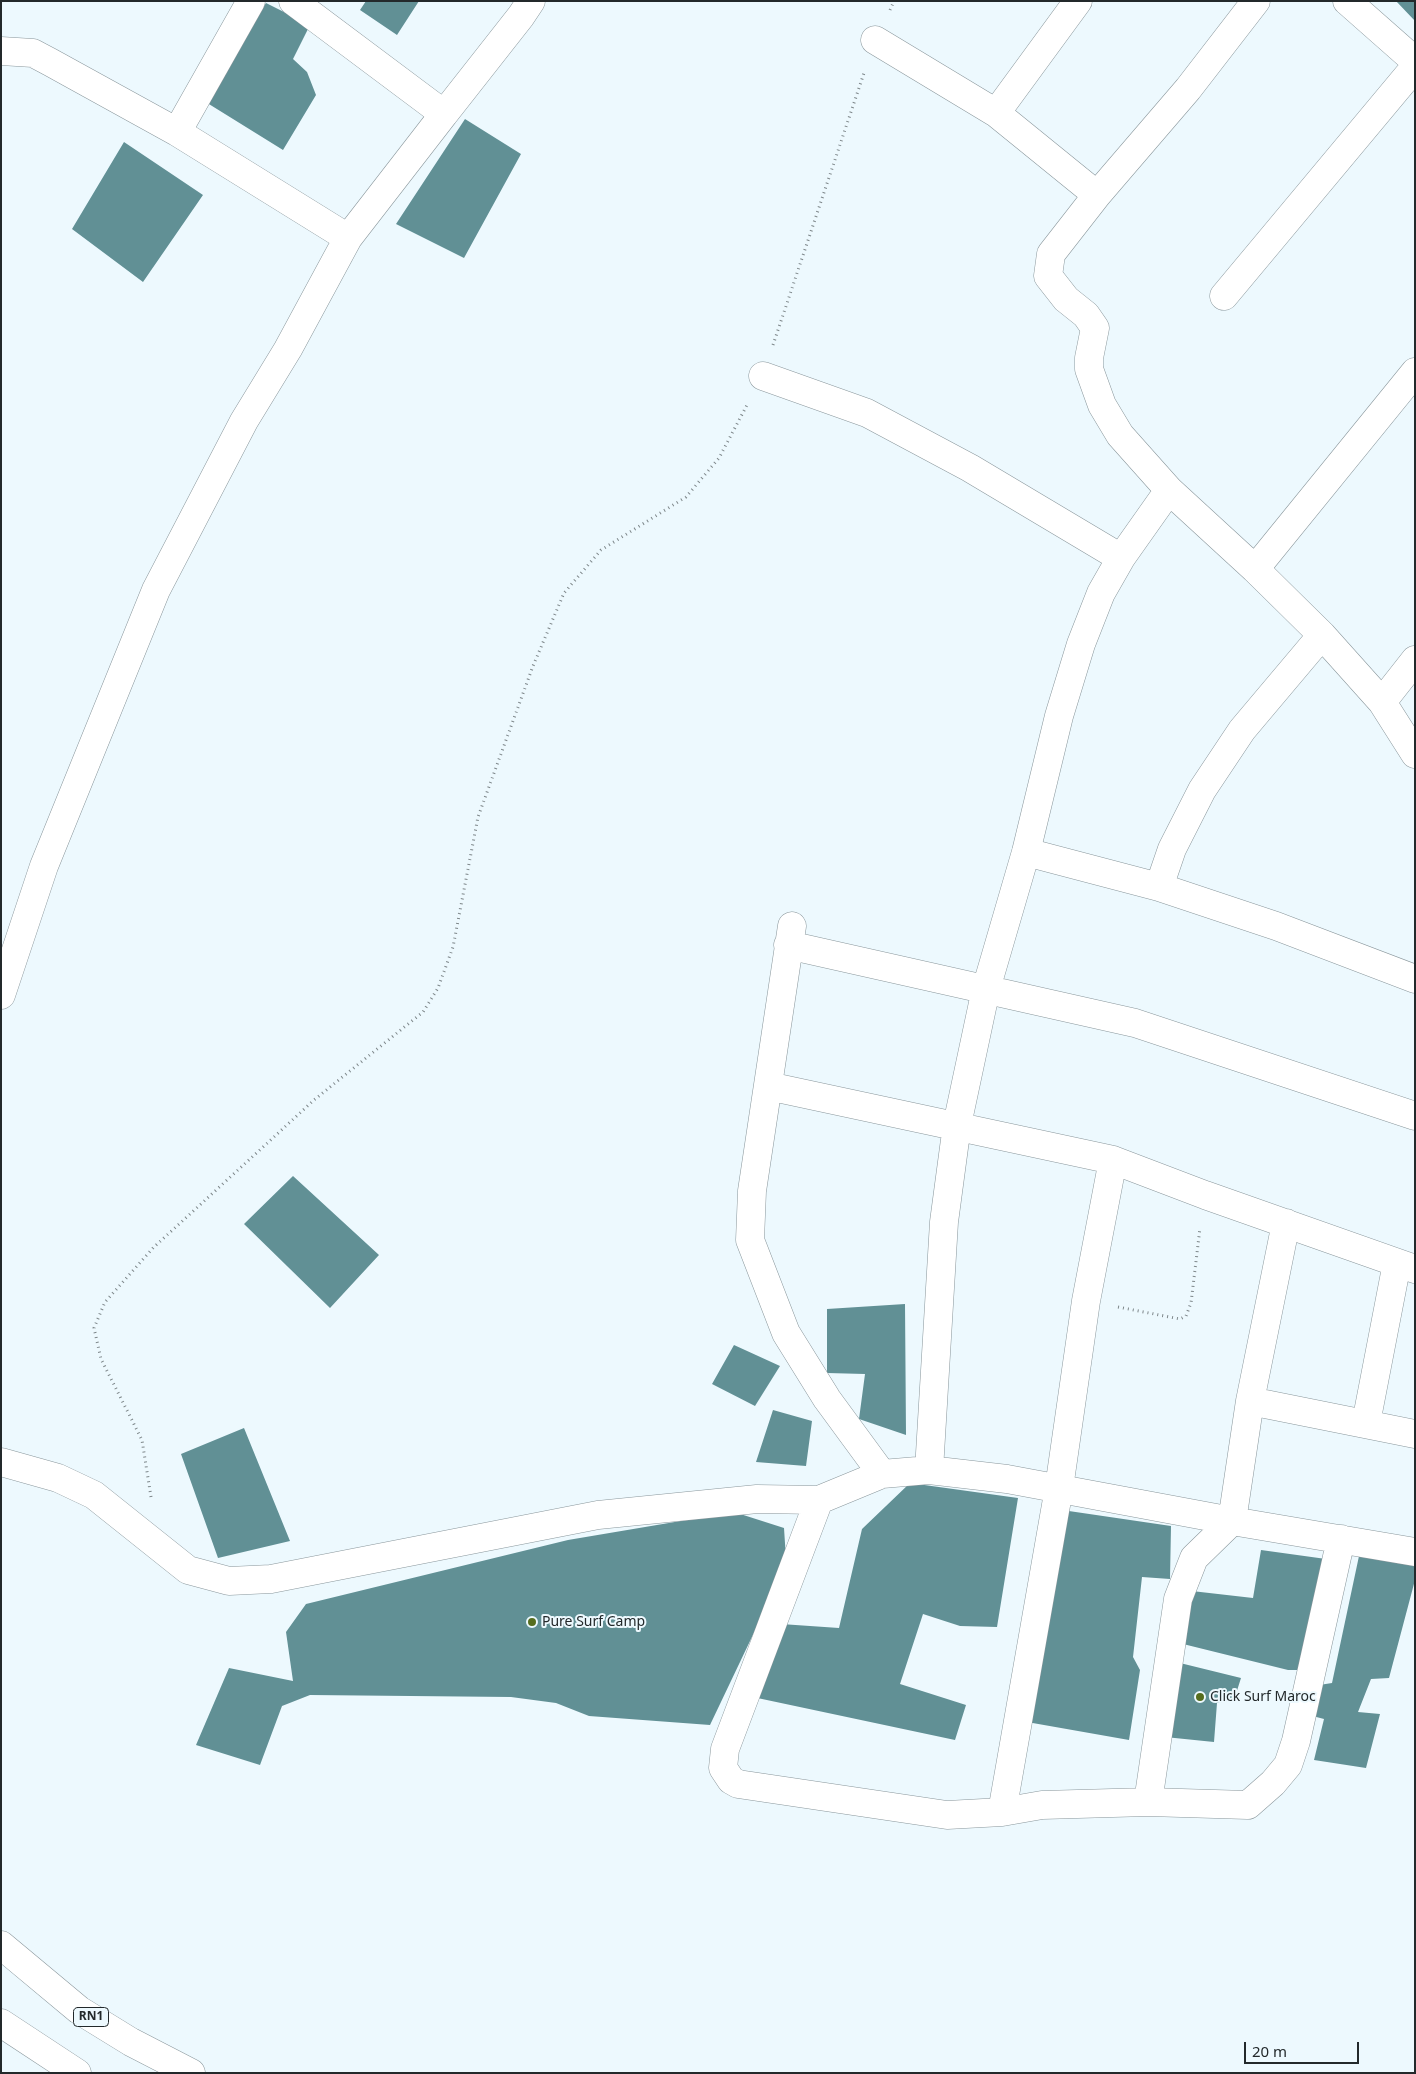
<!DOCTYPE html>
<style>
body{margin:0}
#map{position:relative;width:1416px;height:2074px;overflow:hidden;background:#edf9fe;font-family:"Noto Sans",sans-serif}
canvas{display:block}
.frame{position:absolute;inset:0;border:2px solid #23292b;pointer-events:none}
.scale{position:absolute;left:1244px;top:2042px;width:115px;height:22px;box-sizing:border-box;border:2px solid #23292b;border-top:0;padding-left:6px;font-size:15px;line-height:18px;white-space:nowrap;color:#23292b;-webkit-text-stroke:4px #edf9fe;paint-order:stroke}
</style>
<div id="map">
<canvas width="1416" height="2074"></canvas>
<div class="frame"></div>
<div class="scale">20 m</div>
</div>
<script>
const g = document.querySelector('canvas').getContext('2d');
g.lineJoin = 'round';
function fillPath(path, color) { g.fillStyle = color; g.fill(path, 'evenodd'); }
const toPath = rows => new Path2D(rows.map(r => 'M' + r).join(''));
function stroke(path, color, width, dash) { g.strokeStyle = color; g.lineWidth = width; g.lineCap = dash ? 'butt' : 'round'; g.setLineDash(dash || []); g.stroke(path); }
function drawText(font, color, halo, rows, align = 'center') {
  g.font = font + ' "Noto Sans",sans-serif'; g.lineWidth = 4; g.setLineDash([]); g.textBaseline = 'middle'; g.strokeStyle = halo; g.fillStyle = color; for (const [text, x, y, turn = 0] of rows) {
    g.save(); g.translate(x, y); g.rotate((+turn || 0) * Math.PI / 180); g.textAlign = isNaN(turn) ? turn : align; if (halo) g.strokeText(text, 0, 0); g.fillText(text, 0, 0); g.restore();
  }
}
const building = toPath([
 [366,1,419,1,397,35,360,10],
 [1396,1,1415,1,1415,21],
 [266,3,310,25,293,59,307,72,316,95,283,150,204,101],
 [465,119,521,154,464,258,396,224],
 [124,142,203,195,143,282,72,229],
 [293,1176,379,1255,330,1308,244,1224],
 [905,1304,906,1435,859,1419,865,1374,827,1373,827,1309],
 [734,1345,780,1366,755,1406,712,1384],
 [773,1410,812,1421,806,1466,756,1462],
 [244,1428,290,1541,218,1558,181,1454],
 [910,1483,1018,1498,997,1627,960,1626,923,1614,900,1684,966,1705,955,1740,748,1696,781,1624,839,1628,862,1529],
 [1062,1510,1171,1526,1170,1579,1142,1577,1133,1657,1140,1670,1129,1740,1027,1722],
 [734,1512,784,1528,786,1559,770,1599,710,1725,589,1716,556,1703,511,1697,310,1695,282,1706,260,1765,196,1745,229,1668,293,1681,286,1632,306,1604,568,1540],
 [1261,1550,1326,1559,1301,1670,1288,1670,1179,1643,1183,1590,1253,1598],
 [1359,1556,1415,1565,1415,1580,1389,1678,1371,1679,1358,1712,1380,1714,1366,1768,1314,1760,1324,1719,1305,1714,1313,1686,1332,1683],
 [1180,1663,1241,1678,1234,1700,1217,1703,1214,1742,1165,1737]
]);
const path = toPath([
 [890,10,894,1],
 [773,345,864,73],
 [1118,1307,1180,1319,1186,1316,1191,1303,1200,1228],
 [151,1497,142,1440,101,1359,94,1328,105,1302,154,1247,262,1148,314,1100,423,1012,438,988,453,947,478,817,533,666,564,593,601,550,686,497,719,458,747,405]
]);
const minor = toPath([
 [293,1,444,114,521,16,531,1],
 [1347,1,1415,61],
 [875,40,996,113,1097,195,1051,254,1048,276,1066,299,1086,315,1095,328,1089,358,1089,369,1102,405,1120,435,1169,490],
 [1,51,33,53,50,62,177,132,348,238,288,349,244,421,156,590,44,866,1,995],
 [996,113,1078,1],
 [177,132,251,1],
 [1097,195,1188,89,1256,1],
 [348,238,444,114],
 [1224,296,1415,67],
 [763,376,867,413,970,468,1121,558],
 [1255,569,1415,372],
 [1382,702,1415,660],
 [1026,852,1159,887,1276,926,1415,979],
 [1159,887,1172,849,1202,790,1242,730,1322,635],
 [792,926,752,1191,750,1240,786,1333,827,1399,882,1474],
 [788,945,1135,1023,1415,1116],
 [768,1086,1113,1160,1205,1195,1415,1269],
 [1250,1401,1286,1223],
 [1366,1423,1397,1263],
 [1,1462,58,1478,94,1495,188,1570,229,1581,271,1579,598,1515,757,1499,819,1500,882,1474,929,1470,1007,1479,1232,1521,1415,1552],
 [929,1470,944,1222,957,1125,986,989,1026,852,1059,716,1081,644,1101,593,1121,558,1169,490,1255,569,1322,635,1382,702,1415,754],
 [819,1500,725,1749,723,1768,731,1780,738,1784,947,1815,1002,1812,1042,1805,1148,1802,1248,1805,1273,1783,1288,1765,1296,1741,1341,1539],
 [1148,1802,1178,1599,1194,1558,1232,1521,1250,1401,1415,1434],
 [1002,1812,1059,1488,1086,1301,1113,1160]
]);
const highway = toPath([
 [1,1945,79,2010,131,2042,191,2073],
 [1,2023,77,2073]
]);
const markers = [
 [532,1622,5,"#566d1e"],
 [1200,1697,5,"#566d1e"]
];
const shields = [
 [91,2017,35]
];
const shieldNames = [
 ["RN1",91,2017]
];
const poiNames = [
 ["Pure Surf Camp",542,1622],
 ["Click Surf Maroc",1210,1697]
];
fillPath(building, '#619095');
stroke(minor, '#8a979c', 29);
stroke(highway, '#8a979c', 29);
stroke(path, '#7e878a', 3, [1, 4]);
stroke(minor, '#fff', 28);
stroke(highway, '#fff', 28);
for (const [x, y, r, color] of markers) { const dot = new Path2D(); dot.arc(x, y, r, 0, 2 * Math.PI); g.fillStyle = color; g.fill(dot); stroke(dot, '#edf9fe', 2); }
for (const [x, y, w] of shields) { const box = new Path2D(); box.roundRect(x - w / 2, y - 9.5, w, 19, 4); g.fillStyle = '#edf9fe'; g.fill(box); stroke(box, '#23292b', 1); }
drawText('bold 12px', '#23292b', null, shieldNames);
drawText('14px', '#23292b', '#edf9fe', poiNames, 'left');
</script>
